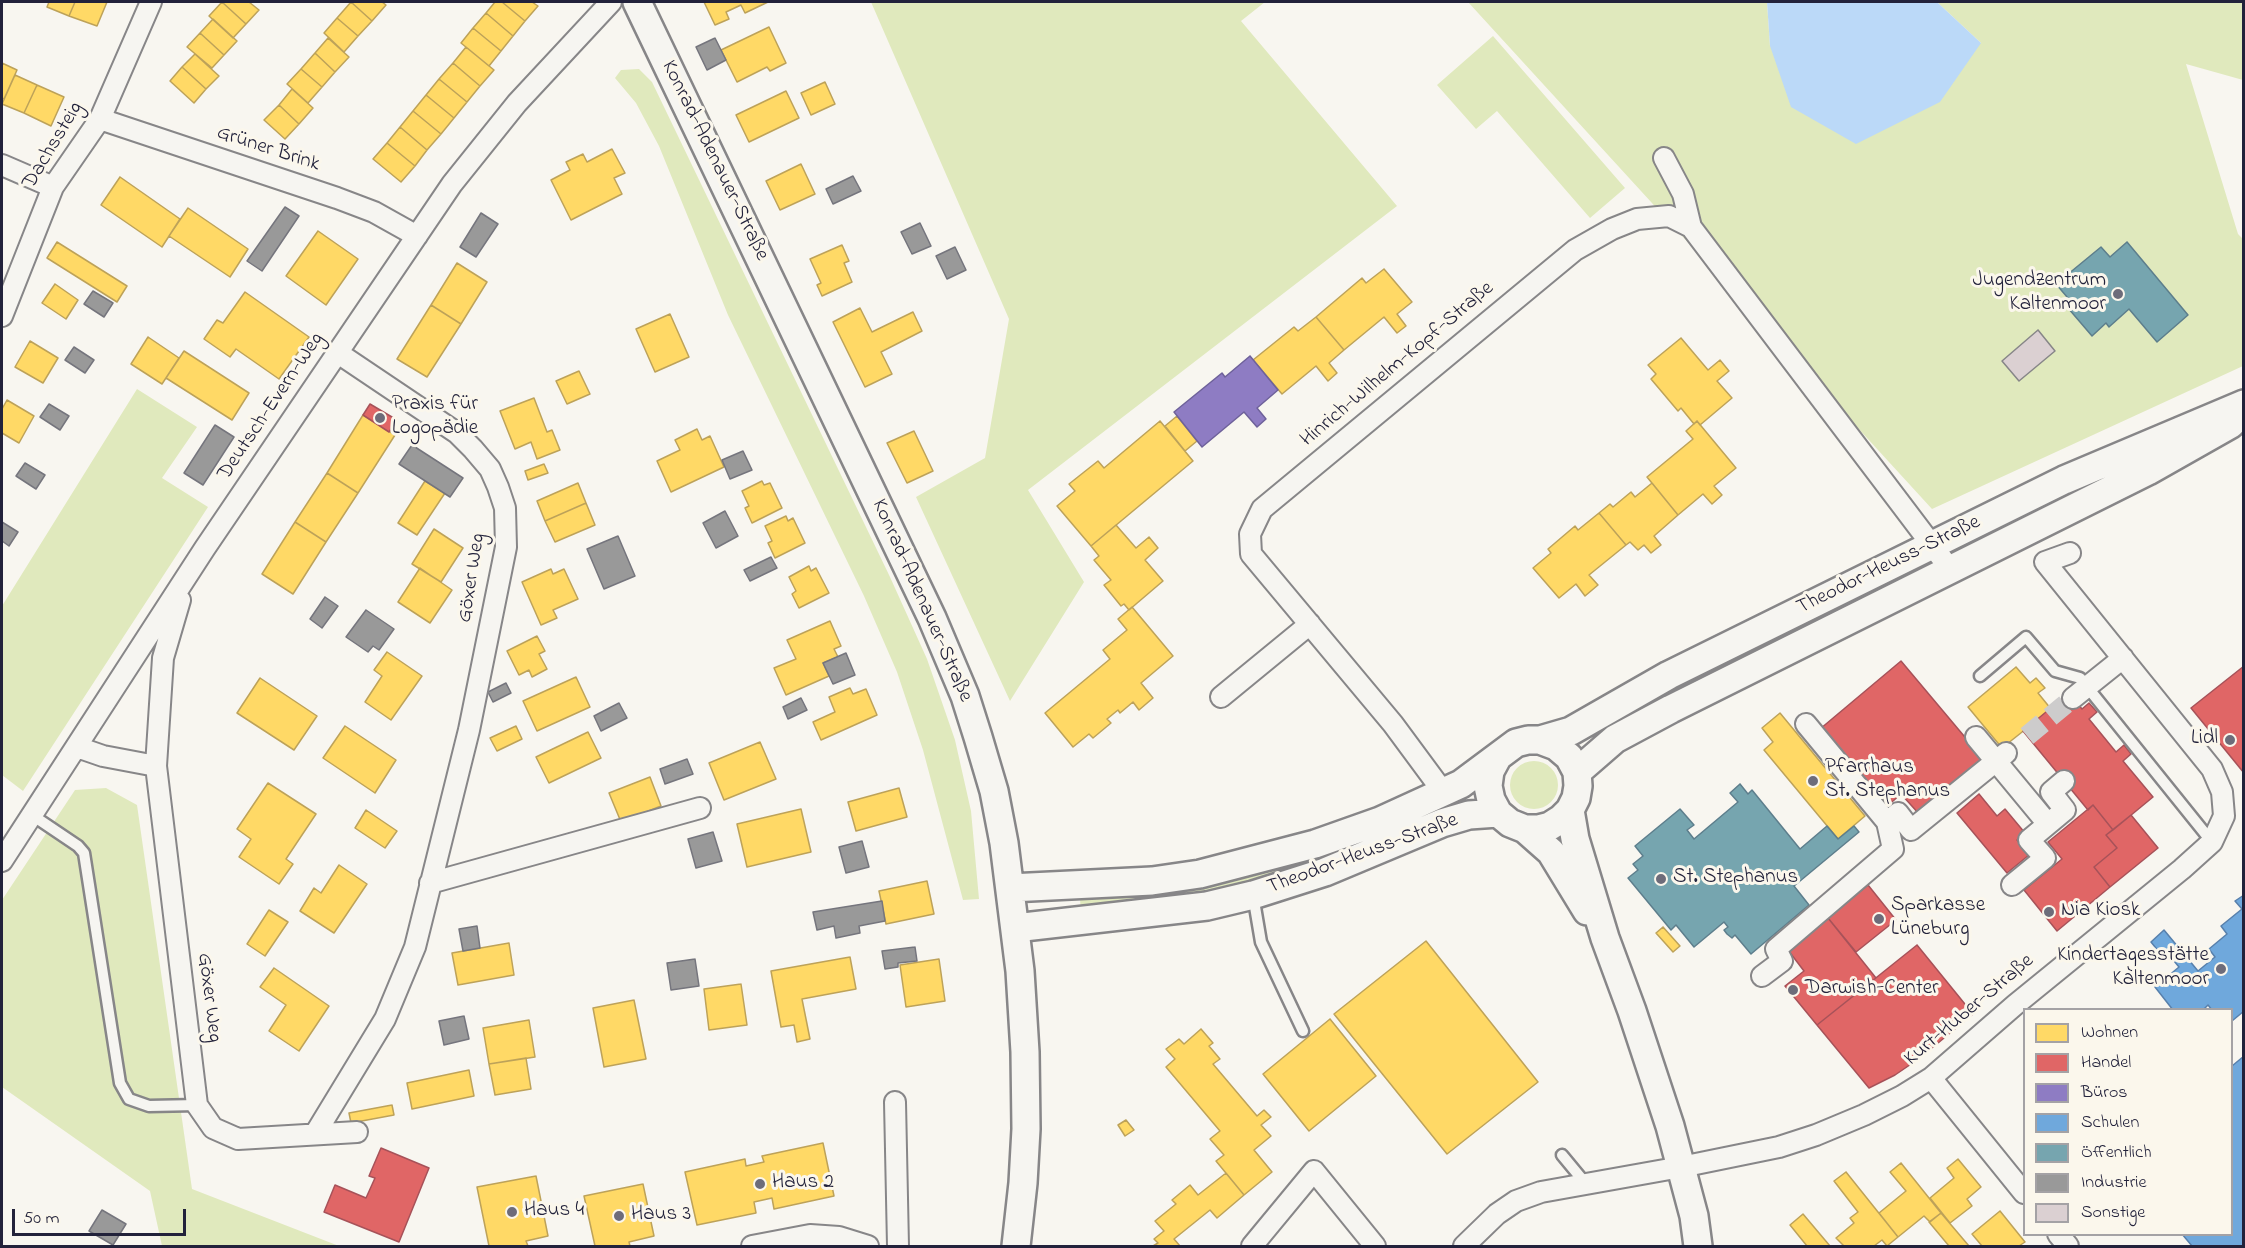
<!DOCTYPE html>
<meta charset="utf-8">
<style>
body{margin:0}
#map{position:relative;width:2245px;height:1248px;overflow:hidden;background:#f8f6f0;font-family:"Indie Flower",sans-serif}
canvas{display:block}
.frame{position:absolute;inset:0;border:3px solid #22223b;pointer-events:none}
.legend{position:absolute;left:2023px;top:1008px;width:210px;height:228px;box-sizing:border-box;background:#fbf7ec;border:2px solid #a4a2a5;margin:0;padding:8px 10px;list-style:none;font-size:18px;color:#22223b}
.legend li{display:flex;align-items:center;gap:12px;height:30px}
.legend b{width:30px;border:2px solid #a4a2a5}
.scale{position:absolute;left:12px;top:1209px;width:174px;height:27px;box-sizing:border-box;border:3px solid #22223b;border-top:0;padding-left:8px;font-size:18px;line-height:21px;white-space:nowrap;color:#22223b;-webkit-text-stroke:4px #fbf7ec;paint-order:stroke}
</style>
<div id="map">
<canvas width="2245" height="1248"></canvas>
<div class="frame"></div>
<ul class="legend">
<li><b style="height:16px;background:#ffd966"></b>Wohnen</li>
<li><b style="height:16px;background:#e06666"></b>Handel</li>
<li><b style="height:16px;background:#8e7cc3"></b>Büros</li>
<li><b style="height:16px;background:#6fa8dc"></b>Schulen</li>
<li><b style="height:16px;background:#76a5af"></b>Öffentlich</li>
<li><b style="height:16px;background:#999"></b>Industrie</li>
<li><b style="height:16px;background:#dbd0d2"></b>Sonstige</li>
</ul>
<div class="scale">50 m</div>
</div>
<script>
const g = document.querySelector('canvas').getContext('2d');
g.lineJoin = 'round';
function fillPath(path, color) { g.fillStyle = color; g.fill(path, 'evenodd'); }
const toPath = rows => new Path2D(rows.map(r => 'M' + r).join(''));
function stroke(path, color, width, dash) { g.strokeStyle = color; g.lineWidth = width; g.lineCap = dash ? 'butt' : 'round'; g.setLineDash(dash || []); g.stroke(path); }
function drawText(font, color, halo, rows, align = 'center') {
  g.font = font + ' "Indie Flower",sans-serif'; g.lineWidth = 6; g.setLineDash([]); g.textBaseline = 'middle'; g.strokeStyle = halo; g.fillStyle = color; for (const [text, x, y, turn = 0] of rows) {
    g.save(); g.translate(x, y); g.rotate((+turn || 0) * Math.PI / 180); g.textAlign = isNaN(turn) ? turn : align; if (halo) g.strokeText(text, 0, 0); g.fillText(text, 0, 0); g.restore();
  }
}
const green = toPath([
 [871,2,1265,2,1241,21,1397,206,1028,490,1084,582,1010,701,916,497,985,458,1009,319],
 [1468,2,1767,2,1770,46,1981,43,1937,2,2243,2,2243,80,2186,64,2238,234,2243,239,2243,366,1932,509],
 [1493,36,1625,188,1590,218,1497,111,1476,129,1437,85],
 [639,69,652,82,890,577,927,659,955,740,971,811,979,899,963,900,923,750,897,672,864,596,728,315,659,146,636,103,615,78,621,70],
 [137,389,197,427,162,478,208,507,23,791,2,775,2,606],
 [1826,610,1775,643,1599,736,1593,727],
 '1510 785a24 24 0 1 1 48 0a24 24 0 1 1-48 0Z',
 [106,788,137,805,192,1189,339,1246,162,1246,150,1191,2,1087,2,900,75,790],
 [1456,796,1460,808,1252,890,1081,913,1080,899,1155,892,1248,876,1319,854]
]);
const water = toPath([
 [1767,2,1937,2,1981,43,1940,102,1856,144,1791,107,1770,46]
]);
const homes = toPath([
 [49,2,75,2,69,16,47,7,49,2],
 [75,2,107,2,97,26,69,16,75,2],
 [222,2,249,2,259,10,246,24,222,2],
 [222,2,246,24,233,38,209,16,222,2],
 [351,2,372,21,358,36,337,18,351,2],
 [351,2,382,2,386,5,372,21,351,2],
 [495,2,502,2,525,21,513,36,486,13,495,2],
 [502,2,532,2,538,6,525,21,502,2],
 [704,2,768,2,745,13,741,5,726,12,729,19,715,25,704,2],
 [486,13,513,36,501,51,473,28,486,13],
 [337,18,358,36,344,52,324,33,337,18],
 [213,19,237,41,224,55,200,33,213,19],
 [769,27,786,63,770,71,767,67,737,82,721,50,769,27],
 [473,28,501,51,489,66,461,43,473,28],
 [200,33,224,55,212,68,187,47,200,33],
 [328,38,349,57,335,72,315,53,328,38],
 [466,47,494,70,480,86,453,63,466,47],
 [315,53,335,72,322,87,301,69,315,53],
 [195,54,219,76,206,89,182,67,195,54],
 [2,63,17,70,4,99,2,98,2,63],
 [453,63,480,86,467,102,439,79,453,63],
 [182,67,206,89,194,103,170,81,182,67],
 [301,69,322,87,308,103,287,84,301,69],
 [15,75,37,85,24,113,2,104,15,75],
 [439,79,467,102,454,118,426,95,439,79],
 [825,82,835,104,811,115,801,93,825,82],
 [37,85,64,97,51,126,24,113,37,85],
 [292,89,313,108,299,124,279,105,292,89],
 [786,91,799,118,749,142,736,115,786,91],
 [426,95,454,118,441,134,413,111,426,95],
 [279,105,299,124,285,139,264,120,279,105],
 [413,111,441,134,427,150,400,127,413,111],
 [400,127,427,150,415,166,387,143,400,127],
 [387,143,415,166,401,182,373,159,387,143],
 [612,149,625,173,614,178,622,194,571,220,551,180,570,170,566,162,583,154,587,162,612,149],
 [801,164,815,194,780,210,766,181,801,164],
 [120,177,180,219,162,247,101,205,120,177],
 [188,208,248,249,230,277,169,236,188,208],
 [318,231,358,259,326,305,286,276,318,231],
 [57,242,127,286,117,302,47,258,57,242],
 [842,245,849,261,844,263,852,282,822,296,817,285,821,283,810,259,842,245],
 [457,263,487,282,461,324,431,305,457,263],
 [1384,269,1412,302,1397,314,1406,326,1397,333,1384,317,1344,350,1316,317,1362,278,1366,283,1384,269],
 [55,284,78,300,66,319,42,303,55,284],
 [245,292,309,337,279,379,236,349,230,357,204,339,217,320,223,323,245,292],
 [431,305,461,324,427,377,397,359,431,305],
 [860,308,872,332,913,312,922,331,881,352,892,374,865,387,833,322,860,308],
 [670,314,689,357,655,372,636,329,670,314],
 [1316,317,1344,350,1329,363,1337,373,1328,381,1316,366,1282,394,1253,360,1294,327,1298,331,1316,317],
 [148,337,179,358,162,384,131,364,148,337],
 [1681,338,1708,370,1720,360,1729,371,1717,381,1732,398,1700,425,1697,421,1694,424,1681,408,1678,411,1651,379,1656,374,1648,365,1681,338],
 [30,341,58,358,43,383,15,367,30,341],
 [184,351,249,393,232,420,166,378,184,351],
 [579,371,590,394,567,404,556,381,579,371],
 [534,398,547,432,552,430,560,450,537,459,531,442,515,449,500,411,534,398],
 [7,400,34,416,19,443,2,433,2,409,7,400],
 [363,415,395,435,358,493,327,473,363,415],
 [1177,416,1197,441,1185,451,1165,426,1177,416],
 [1160,421,1193,461,1091,546,1057,506,1075,491,1069,484,1098,461,1104,468,1160,421],
 [1697,421,1736,468,1714,486,1722,495,1712,504,1703,494,1678,515,1647,477,1693,439,1686,431,1697,421],
 [697,429,702,440,710,436,724,467,671,492,657,461,680,450,675,440,697,429],
 [914,431,933,471,907,483,887,443,914,431],
 [544,464,548,473,528,480,525,471,544,464],
 [327,473,358,493,326,542,295,522,327,473],
 [425,481,445,493,417,535,398,523,425,481],
 [762,481,764,485,770,483,782,508,752,523,745,508,749,506,742,491,762,481],
 [578,483,586,503,545,521,537,501,578,483],
 [1652,483,1678,515,1654,536,1661,545,1651,553,1644,545,1638,550,1630,542,1626,545,1599,513,1610,504,1613,507,1631,492,1635,497,1652,483],
 [586,503,595,525,555,542,545,521,586,503],
 [1599,513,1626,545,1589,575,1598,585,1585,596,1576,584,1559,598,1533,568,1551,553,1548,549,1575,526,1578,530,1599,513],
 [786,516,788,521,793,518,805,543,775,558,768,543,772,541,765,526,786,516],
 [295,522,326,542,293,594,262,574,295,522],
 [1116,525,1136,548,1149,537,1158,548,1145,560,1163,581,1129,610,1124,604,1121,606,1104,585,1111,580,1094,560,1099,556,1091,546,1116,525],
 [434,529,463,548,441,582,412,564,434,529],
 [809,566,811,571,816,568,829,593,799,608,792,594,796,591,789,577,809,566],
 [420,568,452,590,430,623,398,602,420,568],
 [551,569,553,574,564,569,578,599,553,610,557,618,541,625,522,582,551,569],
 [1132,607,1173,656,1141,683,1153,698,1139,710,1133,702,1120,713,1118,710,1107,719,1111,723,1093,738,1089,734,1073,747,1045,713,1110,659,1103,650,1127,630,1118,619,1132,607],
 [830,621,841,646,834,649,838,657,823,663,829,676,786,695,774,668,796,659,787,640,830,621],
 [537,636,545,651,539,654,547,669,532,677,529,670,519,675,507,651,537,636],
 [387,652,422,676,391,720,365,702,382,676,374,670,387,652],
 [2016,667,2030,683,2036,678,2045,688,2038,693,2051,709,2002,748,1968,707,2016,667],
 [576,677,590,707,537,731,523,701,576,677],
 [260,678,317,716,294,750,237,713,260,678],
 [850,688,853,694,866,689,877,715,821,740,813,722,835,712,829,697,850,688],
 [1780,713,1865,816,1838,839,1764,750,1773,742,1762,728,1780,713],
 [345,726,396,760,375,793,323,758,345,726],
 [516,726,522,739,497,751,490,738,516,726],
 [588,732,601,758,549,783,536,757,588,732],
 [760,742,776,779,724,800,709,763,760,742],
 [650,777,661,806,621,822,609,793,650,777],
 [268,783,316,814,286,859,293,864,279,884,239,857,251,839,237,829,268,783],
 [899,788,907,817,856,831,848,802,899,788],
 [801,809,811,852,747,867,737,824,801,809],
 [366,810,397,831,385,848,355,828,366,810],
 [339,865,367,884,334,933,300,911,314,888,321,893,339,865],
 [927,881,934,914,886,924,879,891,927,881],
 [269,910,288,922,265,956,247,944,269,910],
 [1663,927,1680,946,1673,952,1656,933,1663,927],
 [1426,941,1538,1082,1447,1154,1334,1014,1426,941],
 [509,943,514,975,458,985,452,953,509,943],
 [850,957,856,989,802,999,810,1039,797,1042,794,1025,781,1027,771,971,850,957],
 [939,959,945,1001,906,1007,900,965,939,959],
 [274,968,329,1006,299,1051,269,1031,286,1005,260,987,274,968],
 [741,984,747,1025,709,1030,704,989,741,984],
 [634,1000,646,1059,604,1067,593,1008,634,1000],
 [1330,1019,1376,1076,1309,1131,1263,1074,1330,1019],
 [529,1020,535,1057,489,1064,483,1028,529,1020],
 [1201,1029,1213,1043,1209,1046,1220,1059,1213,1064,1257,1116,1264,1110,1271,1117,1261,1125,1271,1136,1254,1150,1272,1172,1244,1195,1216,1161,1224,1155,1210,1139,1220,1131,1166,1067,1175,1059,1166,1049,1179,1039,1184,1044,1201,1029],
 [526,1058,531,1089,495,1095,489,1064,526,1058],
 [469,1070,474,1096,412,1109,407,1083,469,1070],
 [392,1105,394,1115,351,1123,349,1113,392,1105],
 [1126,1120,1134,1130,1125,1136,1118,1125,1126,1120],
 [823,1143,834,1196,774,1209,772,1198,754,1202,756,1213,697,1225,685,1172,745,1159,746,1166,764,1162,762,1156,823,1143],
 [1958,1159,1981,1187,1967,1199,1972,1206,1950,1223,1930,1198,1954,1178,1947,1168,1958,1159],
 [1901,1163,1941,1213,1930,1222,1924,1216,1898,1237,1879,1213,1906,1191,1890,1172,1901,1163],
 [1846,1172,1898,1237,1887,1246,1882,1240,1874,1246,1844,1246,1836,1238,1854,1223,1850,1218,1858,1212,1834,1181,1846,1172],
 [1226,1173,1244,1195,1217,1218,1210,1210,1174,1239,1180,1246,1153,1246,1158,1243,1154,1239,1164,1231,1155,1221,1176,1204,1172,1200,1190,1185,1198,1195,1226,1173],
 [536,1176,548,1236,526,1241,528,1246,489,1246,477,1187,536,1176],
 [643,1184,654,1236,629,1242,630,1246,595,1246,584,1196,643,1184],
 [2000,1211,2025,1242,2019,1246,1982,1246,1972,1234,2000,1211],
 [1941,1213,1969,1246,1949,1246,1929,1222,1941,1213],
 [1803,1214,1830,1246,1807,1246,1790,1225,1803,1214]
]);
const shops = toPath([
 [370,404,397,420,389,432,363,415,370,404],
 [1901,661,1985,761,1920,815,1901,794,1885,808,1820,729,1901,661],
 [2244,666,2244,773,2191,708,2244,666],
 [2069,693,2082,709,2089,703,2097,712,2089,719,2116,752,2124,745,2131,754,2123,761,2153,797,2113,830,2093,805,2088,810,2023,731,2069,693],
 [1979,794,1997,816,2005,809,2025,833,2017,840,2029,855,2007,873,1957,813,1979,794],
 [2093,805,2113,830,2106,835,2117,848,2094,867,2110,887,2057,931,2024,890,2062,859,2048,842,2093,805],
 [2131,815,2158,848,2110,887,2094,867,2117,848,2106,835,2131,815],
 [1868,885,1896,920,1856,952,1828,918,1868,885],
 [1828,918,1876,978,1817,1025,1785,986,1804,971,1788,950,1828,918],
 [1917,945,1973,1014,1920,1058,1895,1075,1869,1088,1817,1025,1917,945],
 [381,1148,429,1168,399,1242,324,1212,335,1185,366,1198,375,1178,369,1176,381,1148]
]);
const offices = toPath([
 [1250,356,1278,390,1257,408,1266,419,1257,427,1244,412,1202,447,1174,412,1222,373,1225,377,1250,356]
]);
const schools = toPath([
 [2244,895,2244,1011,2232,1021,2232,1010,2212,1010,2208,1005,2203,1010,2173,1010,2155,987,2179,967,2164,949,2160,953,2151,942,2164,930,2198,971,2215,957,2209,949,2227,934,2221,926,2242,909,2235,901,2244,895],
 [2244,1056,2244,1246,2192,1246,2182,1234,2232,1234,2232,1066,2244,1056]
]);
const public = toPath([
 [2127,242,2188,315,2157,342,2129,309,2109,327,2106,323,2092,336,2068,308,2073,304,2056,284,2101,247,2110,257,2127,242],
 [1740,784,1748,794,1752,790,1800,849,1827,826,1838,839,1854,826,1859,832,1794,886,1809,905,1751,954,1735,935,1732,938,1727,934,1724,930,1728,927,1724,922,1694,947,1676,925,1671,930,1628,878,1638,870,1633,864,1643,856,1635,846,1680,809,1694,825,1687,830,1694,839,1738,802,1730,793,1740,784]
]);
const industry = toPath([
 [715,38,726,60,707,70,696,47,715,38],
 [853,176,861,191,833,204,826,189,853,176],
 [285,207,299,216,262,271,247,261,285,207],
 [481,213,498,224,476,257,460,247,481,213],
 [920,223,931,246,912,254,901,232,920,223],
 [955,247,966,270,947,279,936,256,955,247],
 [93,291,113,303,104,317,84,304,93,291],
 [74,347,94,360,85,373,65,360,74,347],
 [49,404,69,416,60,430,40,417,49,404],
 [215,425,234,437,203,485,184,473,215,425],
 [412,445,463,478,450,497,399,464,412,445],
 [743,451,752,470,730,479,722,460,743,451],
 [25,463,45,475,36,489,16,476,25,463],
 [725,511,738,536,716,548,703,523,725,511],
 [2,522,18,532,9,546,2,541,2,522],
 [618,536,635,576,604,589,587,549,618,536],
 [771,557,777,568,750,581,744,570,771,557],
 [325,597,338,606,322,628,310,619,325,597],
 [366,610,394,629,379,650,373,646,368,652,346,637,366,610],
 [846,653,855,675,833,684,823,663,846,653],
 [506,683,511,693,493,702,488,692,506,683],
 [801,698,807,710,788,719,783,707,801,698],
 [619,703,627,718,601,731,594,716,619,703],
 [687,759,693,774,665,784,660,769,687,759],
 [713,832,722,861,696,868,688,839,713,832],
 [862,841,869,867,846,873,839,847,862,841],
 [882,901,885,921,859,926,860,933,836,938,834,926,817,930,813,912,882,901],
 [477,926,480,948,463,951,459,929,477,926],
 [915,947,917,961,898,963,898,967,885,969,882,951,915,947],
 [695,959,699,986,671,990,667,963,695,959],
 [464,1016,469,1039,444,1045,439,1021,464,1016],
 [102,1210,126,1224,113,1245,89,1231,102,1210]
]);
const building = toPath([
 [2038,330,2055,351,2019,381,2002,361,2038,330]
]);
const streetTunnel = toPath([
 [2027,736,2073,698]
]);
const lane = toPath([
 [1980,676,2026,637,2055,671,2080,678,2212,842],
 [32,815,78,846,84,853,120,1083,129,1099,149,1106,197,1105],
 [1253,895,1261,942,1303,1031],
 [1562,1155,1586,1184]
]);
const street = toPath([
 [100,119,337,198,374,212,417,236],
 [1664,158,1683,194,1691,227,1950,569],
 [2,165,53,187],
 [2,316,53,187,100,119,151,2],
 [180,600,163,658,156,766,197,1105,213,1128,238,1139,357,1132],
 [1221,697,1310,624],
 [2073,698,2123,658],
 [1976,737,2048,824],
 [77,747,103,756,156,766],
 [1444,793,1393,724,1251,554,1250,534,1262,509,1575,250,1612,229,1637,219,1669,216,1691,227],
 [1887,822,1898,813,1911,830,2006,753],
 [2,861,205,548,452,184,517,103,611,2],
 [430,883,700,808],
 [2012,885,2045,858,2029,840,2065,810,2051,792,2064,781],
 [1762,976,1782,961,1776,949,1893,849,1887,822,1806,724],
 [1931,1078,2024,1193],
 [895,1102,898,1246],
 [315,1134,385,1019,415,947,469,730,506,547,505,508,498,487,490,469,473,449,457,433,338,353],
 [2058,1234,2068,1246],
 [752,1246,810,1235,839,1237,868,1246],
 [1252,1246,1314,1171,1375,1246],
 [1464,1246,1497,1214,1516,1201,1541,1192,1681,1167,1779,1147,1816,1135,1864,1115,1902,1096,1931,1078,2015,1005,2182,869,2212,842,2224,816,2222,792,2212,769,2045,562,2070,553]
]);
const secondary = toPath([
 [637,2,932,618,965,696,978,737,994,791,1004,843,1020,971,1025,1052,1026,1129,1023,1183,1016,1246],
 [1497,758,1490,771,1488,786,1491,800,1498,813,1510,823,1525,829,1538,829,1550,826,1561,819,1570,810,1576,798,1578,786,1577,772,1569,757,1556,746,1540,740],
 [1577,772,1615,739,1671,709,2148,471,2231,424],
 [1570,810,1575,839,1605,938,1632,1011,1670,1126,1694,1216,1698,1246],
 [1525,829,1551,852,1587,911],
 [1010,888,1152,881,1200,874,1315,844,1380,821,1461,784,1516,743,1528,740,1540,740,1571,731,1669,675,2064,480,2244,404],
 [1015,928,1207,906,1253,895,1325,872,1442,823,1469,815,1498,813]
]);
const markers = [
 [2118,294,6,"#6d6c7a"],
 [380,418,6,"#6d6c7a"],
 [2230,740,6,"#6d6c7a"],
 [1813,781,6,"#6d6c7a"],
 [1661,879,6,"#6d6c7a"],
 [2049,912,6,"#6d6c7a"],
 [1879,919,6,"#6d6c7a"],
 [2221,969,6,"#6d6c7a"],
 [1793,990,6,"#6d6c7a"],
 [760,1184,6,"#6d6c7a"],
 [512,1212,6,"#6d6c7a"],
 [619,1216,6,"#6d6c7a"]
];
const streetNames = [
 ["Dachssteig",54,146,-59],
 ["Grüner Brink",268,150,18],
 ["Konrad-Adenauer-Straße",714,161,64],
 ["Hinrich-Wilhelm-Kopf-Straße",1398,365,-40],
 ["Deutsch-Evern-Weg",272,407,-56],
 ["Theodor-Heuss-Straße",1889,566,-26],
 ["Göxer Weg",473,578,-81],
 ["Konrad-Adenauer-Straße",921,601,66],
 ["Theodor-Heuss-Straße",1363,855,-20],
 ["Göxer Weg",208,998,83],
 ["Kurt-Huber-Straße",1970,1011,-40]
];
const poiNames = [
 ["Jugendzentrum",2106,282,"right"],
 ["Kaltenmoor",2106,306,"right"],
 ["Praxis für",392,406],
 ["Logopädie",392,430],
 ["Lidl",2218,740,"right"],
 ["Pfarrhaus",1825,769],
 ["St. Stephanus",1825,793],
 ["St. Stephanus",1673,879],
 ["Sparkasse",1891,907],
 ["Lüneburg",1891,931],
 ["Nia Kiosk",2061,912],
 ["Kindertagesstätte",2209,957,"right"],
 ["Kaltenmoor",2209,981,"right"],
 ["Darwish-Center",1805,990],
 ["Haus 2",772,1184],
 ["Haus 4",524,1212],
 ["Haus 3",631,1216]
];
fillPath(green, '#e0e9bd');
fillPath(water, '#bbd9f8');
fillPath(homes, '#ffd966');
stroke(homes, '#bda259', 1.5);
fillPath(shops, '#e06666');
stroke(shops, '#a75259', 1.5);
fillPath(offices, '#8e7cc3');
stroke(offices, '#6e619a', 1.5);
fillPath(schools, '#6fa8dc');
stroke(schools, '#5880ac', 1.5);
fillPath(public, '#76a5af');
stroke(public, '#5d7e8c', 1.5);
fillPath(industry, '#999');
stroke(industry, '#75757d', 1.5);
fillPath(building, '#dbd0d2');
stroke(building, '#878688', 1.5);
stroke(streetTunnel, '#cdcccc', 20, [20, 10]);
stroke(lane, '#878688', 15);
stroke(street, '#878688', 24);
stroke(secondary, '#878688', 32);
stroke(lane, '#f6f5f1', 10);
stroke(street, '#f6f5f1', 20);
stroke(secondary, '#f6f5f1', 27);
for (const [x, y, r, color] of markers) { const dot = new Path2D(); dot.arc(x, y, r, 0, 2 * Math.PI); g.fillStyle = color; g.fill(dot); stroke(dot, '#fbf7ec', 2); }
drawText('21px', '#22223b', '#fbf7ec', streetNames);
drawText('21px', '#22223b', '#fbf7ec', poiNames, 'left');
</script>
